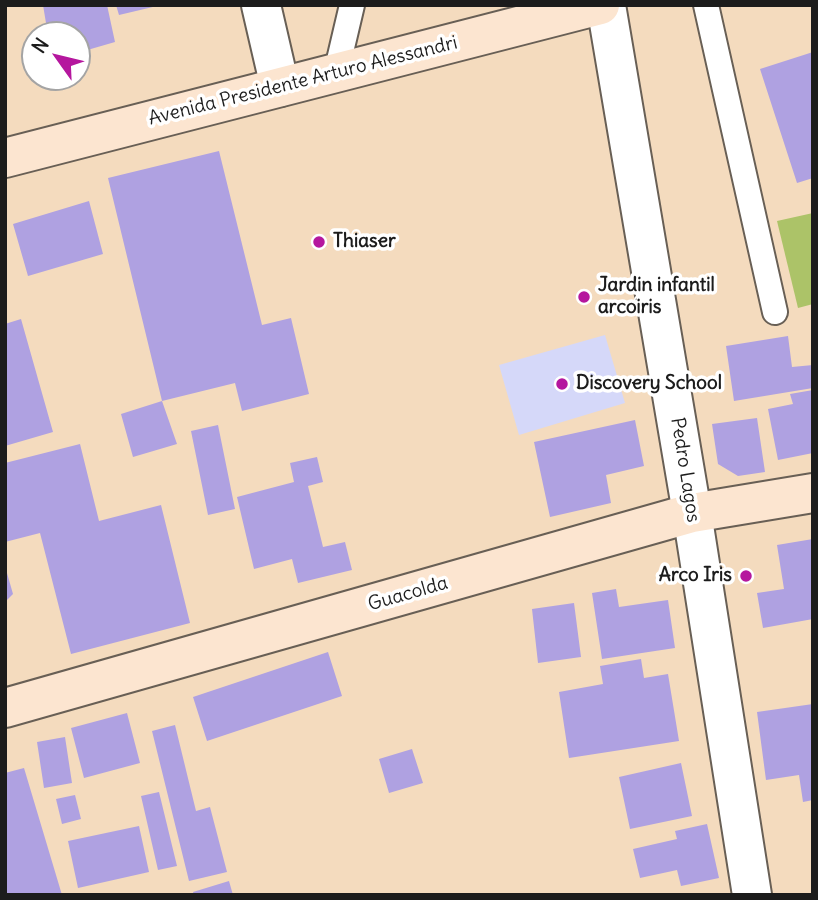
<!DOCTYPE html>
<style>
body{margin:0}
#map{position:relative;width:818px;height:900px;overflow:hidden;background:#f4dbbe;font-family:Delius,sans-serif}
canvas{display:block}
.frame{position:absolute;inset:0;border:7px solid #1c1c1c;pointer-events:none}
.north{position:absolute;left:21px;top:21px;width:70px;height:70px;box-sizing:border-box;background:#fff;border:2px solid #a4a4a4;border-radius:50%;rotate:304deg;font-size:19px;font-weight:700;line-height:28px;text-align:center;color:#1c1c1c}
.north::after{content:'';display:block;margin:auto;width:24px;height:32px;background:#b5179e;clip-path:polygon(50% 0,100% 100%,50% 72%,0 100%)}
</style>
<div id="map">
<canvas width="818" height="900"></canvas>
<div class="frame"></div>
<div class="north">N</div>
</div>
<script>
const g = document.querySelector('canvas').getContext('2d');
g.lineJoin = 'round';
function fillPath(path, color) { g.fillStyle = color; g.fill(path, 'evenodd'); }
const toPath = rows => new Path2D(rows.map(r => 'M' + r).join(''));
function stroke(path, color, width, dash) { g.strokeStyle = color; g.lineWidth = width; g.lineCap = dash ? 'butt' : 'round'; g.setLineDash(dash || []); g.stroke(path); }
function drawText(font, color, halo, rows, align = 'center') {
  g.font = font + ' Delius,sans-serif'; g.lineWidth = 7; g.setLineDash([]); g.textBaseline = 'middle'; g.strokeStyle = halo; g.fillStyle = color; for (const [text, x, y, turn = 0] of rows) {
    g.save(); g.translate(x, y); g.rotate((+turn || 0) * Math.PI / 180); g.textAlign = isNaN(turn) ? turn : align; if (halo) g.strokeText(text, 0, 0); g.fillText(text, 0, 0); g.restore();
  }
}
const built = toPath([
 [605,335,625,403,519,435,499,365]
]);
const green = toPath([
 [813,213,813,304,798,308,777,221]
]);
const building = toPath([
 [43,5,107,5,115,42,77,53,77,35,48,35],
 [116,5,157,5,157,6,119,15],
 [813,52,813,178,797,183,760,69],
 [219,151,262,325,291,318,309,394,242,411,235,383,162,401,108,178],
 [89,201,103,254,28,276,13,224],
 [21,319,53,432,5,446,5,324],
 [788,336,792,367,813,365,813,388,734,401,726,346],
 [813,390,813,453,778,460,768,409,793,404,790,394],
 [162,401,177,444,133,457,121,414],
 [757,418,765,472,738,476,718,464,712,424],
 [635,420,644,466,606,475,611,503,550,517,534,442],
 [218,425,235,509,208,515,191,431],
 [80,444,99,521,161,505,190,623,71,654,40,533,5,542,5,463],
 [317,457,323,482,308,486,323,547,345,542,352,570,298,583,292,559,254,569,237,497,294,482,290,463],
 [813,539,813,619,763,628,757,593,784,589,777,545],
 [5,566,13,594,5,602],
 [616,589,619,607,668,600,675,648,602,659,592,593],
 [574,603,581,657,538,663,532,609],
 [328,652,342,696,207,741,193,697],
 [641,659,644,678,668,674,679,741,569,758,559,692,603,684,600,666],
 [813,704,813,800,803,802,799,775,766,780,757,712],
 [127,713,140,763,84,778,71,728],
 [175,725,196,811,210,807,227,872,189,881,152,731],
 [65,737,72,783,44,788,37,742],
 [412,749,423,783,389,793,379,759],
 [681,763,692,816,630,829,619,777],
 [24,768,62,895,5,895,5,773],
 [159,792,177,866,158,870,141,796],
 [75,795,81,819,62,824,56,799],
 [707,824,719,878,681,886,677,870,640,878,633,849,677,839,675,831],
 [139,826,149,872,78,888,68,841],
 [229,881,233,895,194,895,193,892]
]);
const service = toPath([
 [706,5,775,312],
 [336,73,352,5]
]);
const minor = toPath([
 [261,5,280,87],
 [692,513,752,895]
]);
const tertiary = toPath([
 [606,5,692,513]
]);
const secondary = toPath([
 [5,158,600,5],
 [5,708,692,513,813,493]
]);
const markers = [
 [319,242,7,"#b5179e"],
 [584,297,7,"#b5179e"],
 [562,384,7,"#b5179e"],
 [746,576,7,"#b5179e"]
];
const streetNames = [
 ["Avenida Presidente Arturo Alessandri",303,81,-14],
 ["Pedro Lagos",685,470,81],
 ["Guacolda",408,594,-16]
];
const poiNames = [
 ["Thiaser",333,242],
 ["Jardin infantil",598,286],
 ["arcoiris",598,308],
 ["Discovery School",576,384],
 ["Arco Iris",732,576,"right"]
];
fillPath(built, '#d5d8f9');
fillPath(green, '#acc368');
fillPath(building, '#afa1e1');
stroke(service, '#685f55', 28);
stroke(minor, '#685f55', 42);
stroke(tertiary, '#685f55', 42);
stroke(secondary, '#685f55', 42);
stroke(service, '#fff', 24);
stroke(minor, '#fff', 38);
stroke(tertiary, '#fff', 38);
stroke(secondary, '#fce5d0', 38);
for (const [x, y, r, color] of markers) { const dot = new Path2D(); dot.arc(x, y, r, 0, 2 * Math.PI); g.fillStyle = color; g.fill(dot); stroke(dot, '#fff', 2.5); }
drawText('19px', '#1c1c1c', '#fff', streetNames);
drawText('bold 19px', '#1c1c1c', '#fff', poiNames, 'left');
</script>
